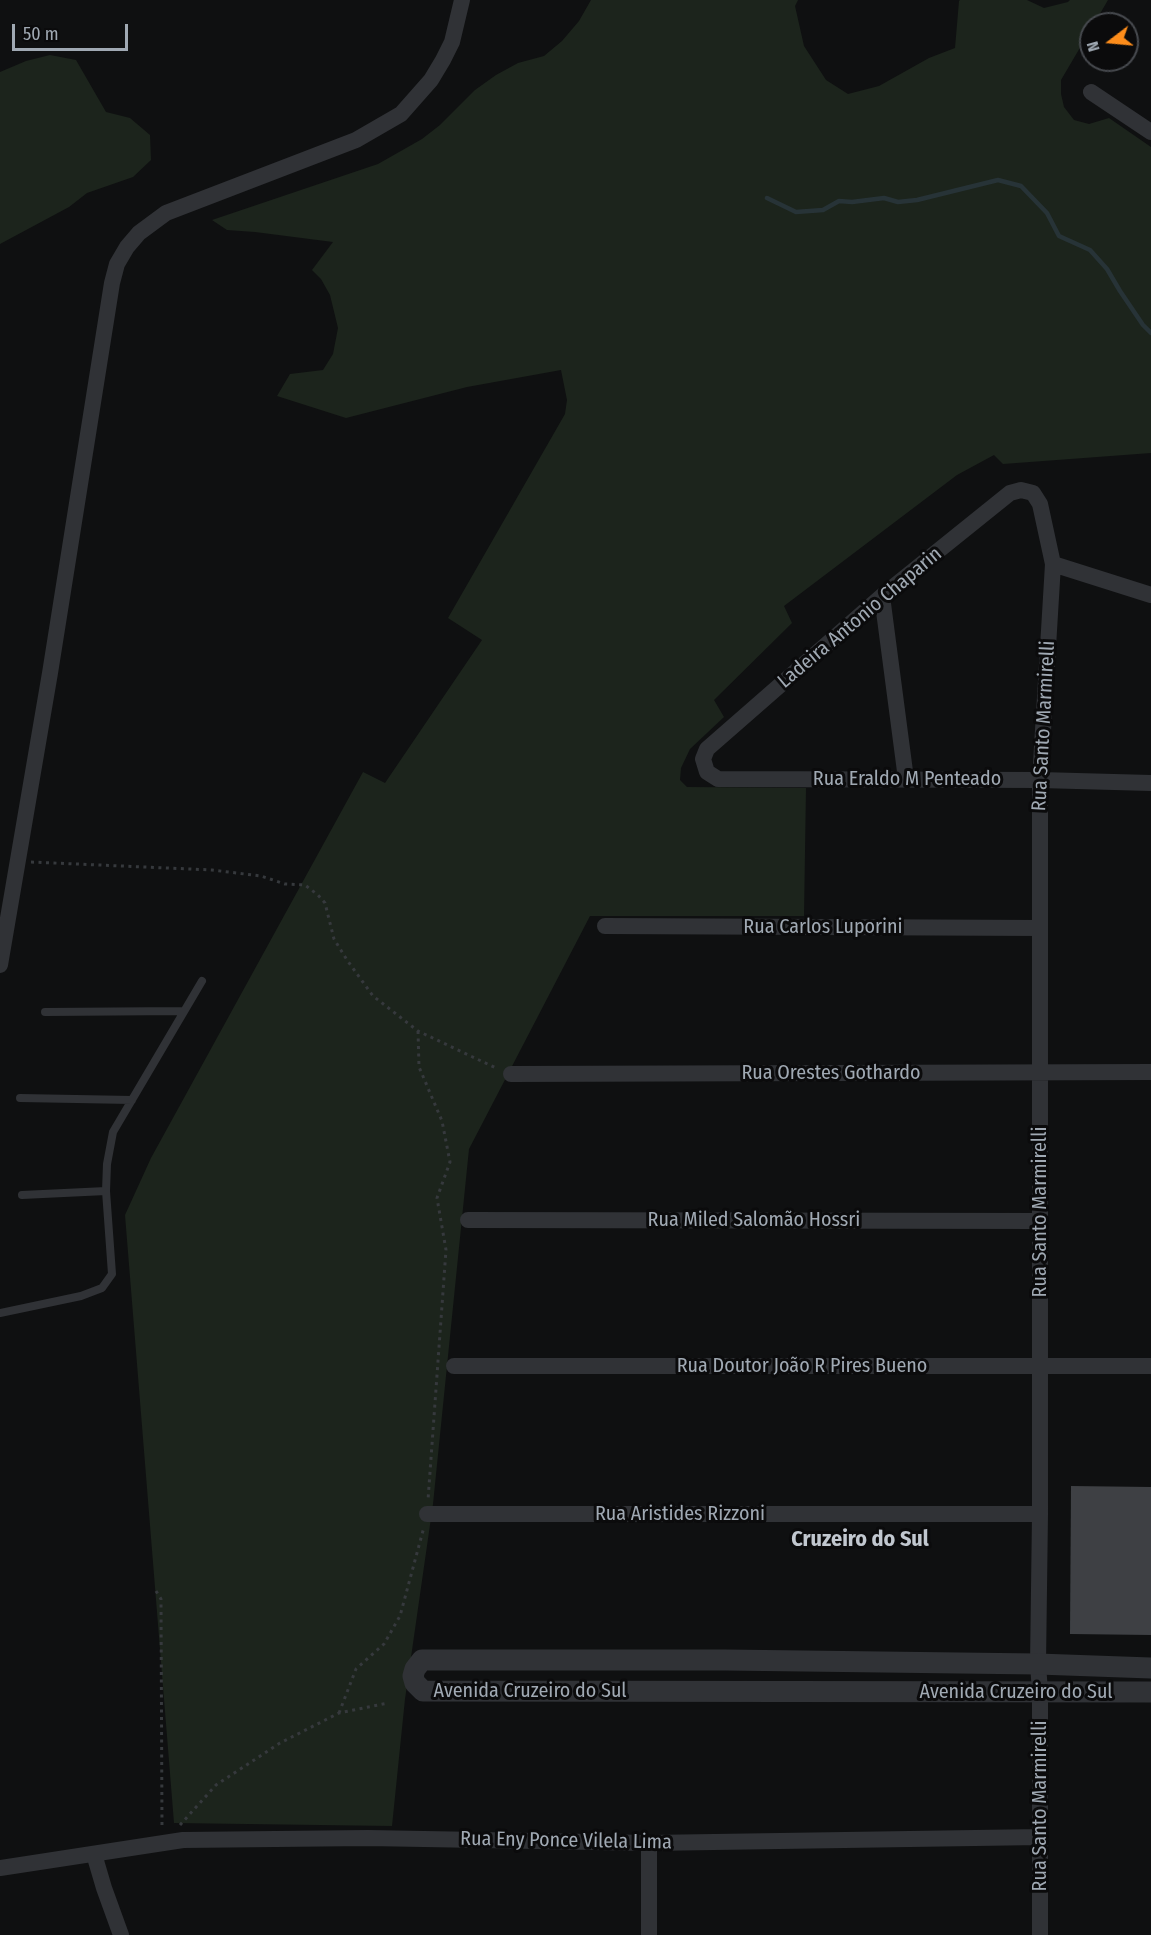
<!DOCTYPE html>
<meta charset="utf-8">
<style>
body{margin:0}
#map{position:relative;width:1151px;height:1935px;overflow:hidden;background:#0f1011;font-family:"Fira Sans Condensed",sans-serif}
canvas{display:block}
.north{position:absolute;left:1079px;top:12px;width:60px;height:60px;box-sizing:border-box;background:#0b0b0c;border:2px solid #474a4f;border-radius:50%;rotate:254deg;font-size:16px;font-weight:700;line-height:24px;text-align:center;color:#a0a9b3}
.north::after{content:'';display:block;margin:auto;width:21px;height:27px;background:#fd8d1b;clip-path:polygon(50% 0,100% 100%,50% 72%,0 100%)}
.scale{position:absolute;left:12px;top:24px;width:116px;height:27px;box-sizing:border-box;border:3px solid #a0a9b3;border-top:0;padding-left:8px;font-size:18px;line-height:21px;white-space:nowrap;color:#a0a9b3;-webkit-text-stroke:4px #0b0b0c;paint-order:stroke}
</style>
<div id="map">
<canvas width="1151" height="1935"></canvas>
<div class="north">N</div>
<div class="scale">50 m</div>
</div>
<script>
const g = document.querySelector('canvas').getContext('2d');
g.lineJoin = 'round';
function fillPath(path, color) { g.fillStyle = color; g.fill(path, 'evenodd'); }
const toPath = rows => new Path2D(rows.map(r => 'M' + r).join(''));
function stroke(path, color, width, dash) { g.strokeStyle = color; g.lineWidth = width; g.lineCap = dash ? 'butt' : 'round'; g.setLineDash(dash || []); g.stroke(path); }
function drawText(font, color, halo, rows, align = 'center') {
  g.font = font + ' "Fira Sans Condensed",sans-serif'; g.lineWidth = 6; g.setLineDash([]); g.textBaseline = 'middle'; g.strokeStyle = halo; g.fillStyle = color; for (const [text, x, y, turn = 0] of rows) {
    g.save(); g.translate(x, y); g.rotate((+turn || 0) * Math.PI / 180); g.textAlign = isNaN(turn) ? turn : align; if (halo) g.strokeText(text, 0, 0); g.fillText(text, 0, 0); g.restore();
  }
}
const green = toPath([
 [591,0,798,0,795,6,804,46,826,80,848,94,879,86,929,58,955,48,959,1,960,0,1027,0,1044,8,1068,2,1070,0,1108,0,1094,24,1091,24,1091,29,1061,80,1061,94,1064,107,1074,120,1089,124,1109,118,1151,147,1151,453,1003,464,994,455,957,475,784,606,792,623,714,700,724,717,690,749,681,768,680,780,687,787,806,788,804,916,590,916,469,1149,433,1504,405,1699,392,1826,174,1823,125,1215,151,1158,363,772,385,783,482,640,448,618,565,414,567,400,561,370,467,387,346,418,277,396,290,374,323,370,333,354,338,328,330,295,321,279,312,270,333,242,255,232,227,230,212,220,378,164,422,139,440,125,475,90,496,75,518,63,544,56,562,41,579,21],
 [50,55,76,60,106,112,130,118,150,135,151,160,133,177,87,193,69,207,0,244,0,72,26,61]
]);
const stream = toPath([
 [767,198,796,212,823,210,839,201,852,202,884,198,898,202,917,200,998,180,1021,186,1047,213,1059,236,1090,250,1107,269,1120,291,1143,325,1151,333]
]);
const building = toPath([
 [1071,1486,1151,1487,1151,1635,1070,1634]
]);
const path = toPath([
 [31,862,212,870,261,876,285,884,305,885,318,895,325,903,334,939,347,960,373,996,418,1031,498,1069],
 [418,1031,419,1067,442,1121,450,1162,437,1198,446,1250,428,1500],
 [156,1591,161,1599,162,1827],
 [339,1713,356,1669,384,1644,400,1616,424,1527],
 [180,1825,216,1785,280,1743,339,1713,388,1703]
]);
const service = toPath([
 [45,1012,184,1011],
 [20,1098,132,1100],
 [22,1195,106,1191],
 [0,1313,81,1296,102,1288,112,1274,106,1191,107,1164,113,1132,202,981]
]);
const minor = toPath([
 [1091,92,1151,132],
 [1053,564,1151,595],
 [882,596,906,779],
 [605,926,1040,928],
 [0,965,50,673,112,283,117,264,127,247,139,233,166,213,356,140,401,114,431,80,443,60,452,42,462,0],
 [511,1074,1151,1072],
 [468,1220,1040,1221],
 [454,1366,1151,1366],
 [427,1514,1040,1514],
 [649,1843,649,1935],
 [94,1854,104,1888,121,1935],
 [0,1868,183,1840,368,1838,649,1843,1040,1837],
 [1040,1935,1040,1692,1038,1664,1040,1514,1040,780,1053,564,1040,504,1033,493,1021,490,1010,493,882,596,707,749,703,759,707,772,718,779,1040,780,1151,783]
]);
const tertiary = toPath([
 [1151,1668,1038,1664,725,1660,422,1660,415,1669,413,1676,415,1683,423,1691,1151,1692]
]);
const streetNames = [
 ["Ladeira Antonio Chaparin",860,618,-40],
 ["Rua Santo Marmirelli",1044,726,-87],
 ["Rua Eraldo M Penteado",907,779],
 ["Rua Carlos Luporini",823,927],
 ["Rua Orestes Gothardo",831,1073],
 ["Rua Santo Marmirelli",1040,1212,-90],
 ["Rua Miled Salomão Hossri",754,1220],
 ["Rua Doutor João R Pires Bueno",802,1366],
 ["Rua Aristides Rizzoni",680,1514],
 ["Avenida Cruzeiro do Sul",530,1691],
 ["Avenida Cruzeiro do Sul",1016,1692],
 ["Rua Santo Marmirelli",1040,1806,-90],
 ["Rua Eny Ponce Vilela Lima",566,1841,1]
];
const quarterNames = [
 ["Cruzeiro do Sul",860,1540]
];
fillPath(green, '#1c241c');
stroke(stream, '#273337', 4.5);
fillPath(building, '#3e4044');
stroke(path, '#36393d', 3, [3, 4.5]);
stroke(service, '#303236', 8);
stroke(minor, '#303236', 16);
stroke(tertiary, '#303236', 21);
drawText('20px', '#a0a9b3', '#0b0b0c', streetNames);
drawText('bold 22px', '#c1c7cf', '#0b0b0c', quarterNames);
</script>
